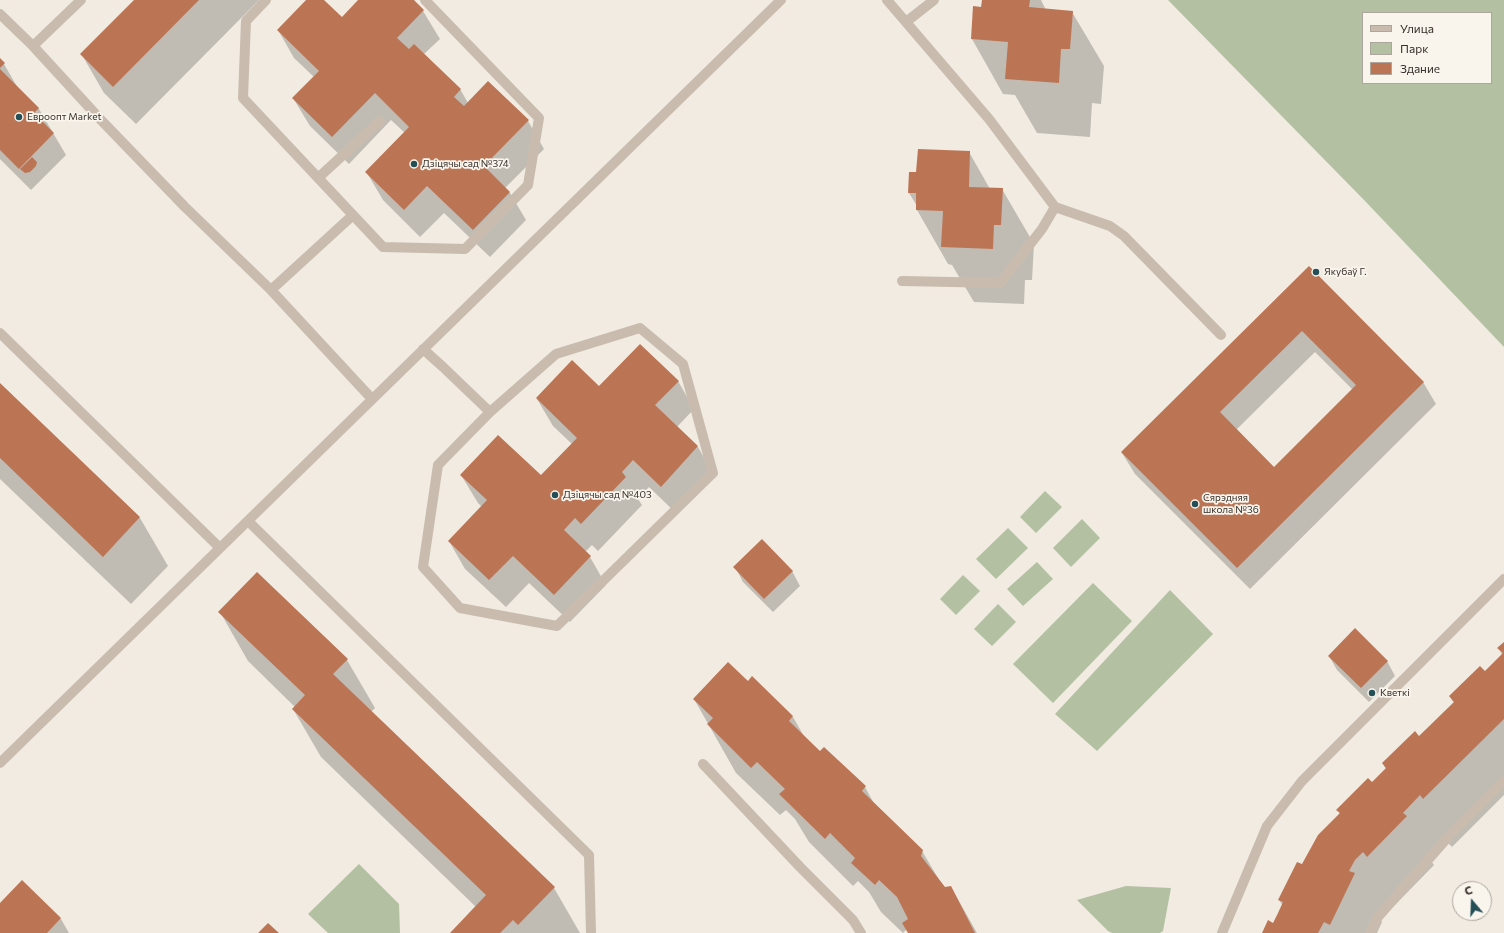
<!DOCTYPE html>
<meta charset="utf-8">
<style>
body{margin:0}
#map{position:relative;width:1504px;height:933px;overflow:hidden;background:#f1ebe1;font-family:Commissioner,sans-serif}
canvas{display:block}
.legend{position:absolute;left:1362px;top:12px;width:130px;height:72px;box-sizing:border-box;background:#f9f5ed;border:1px solid #aca69f;margin:0;padding:5px 7px;list-style:none;font-size:12px;color:#38302b}
.legend li{display:flex;align-items:center;gap:8px;height:20px}
.legend b{width:20px;border:1px solid #aca69f}
.north{position:absolute;left:1452px;top:881px;width:40px;height:40px;box-sizing:border-box;background:#f9f5ed;border:1px solid #aca69f;border-radius:50%;rotate:341deg;font-size:11px;font-weight:700;line-height:16px;text-align:center;color:#38302b}
.north::after{content:'';display:block;margin:auto;width:14px;height:18px;background:#244f56;clip-path:polygon(50% 0,100% 100%,50% 72%,0 100%)}
</style>
<div id="map">
<canvas width="1504" height="933"></canvas>
<ul class="legend">
<li><b style="height:5px;background:#c9bcae"></b>Улица</li>
<li><b style="height:11px;background:#b3c0a2"></b>Парк</li>
<li><b style="height:11px;background:#bb7555"></b>Здание</li>
</ul>
<div class="north">С</div>
</div>
<script>
const g = document.querySelector('canvas').getContext('2d');
g.lineJoin = 'round';
function fillPath(path, color) { g.fillStyle = color; g.fill(path, 'evenodd'); }
const toPath = rows => new Path2D(rows.map(r => 'M' + r).join(''));
function stroke(path, color, width, dash) { g.strokeStyle = color; g.lineWidth = width; g.lineCap = dash ? 'butt' : 'round'; g.setLineDash(dash || []); g.stroke(path); }
function drawText(font, color, halo, rows, align = 'center') {
  g.font = font + ' Commissioner,sans-serif'; g.lineWidth = 3.5; g.setLineDash([]); g.textBaseline = 'middle'; g.strokeStyle = halo; g.fillStyle = color; for (const [text, x, y, turn = 0] of rows) {
    g.save(); g.translate(x, y); g.rotate((+turn || 0) * Math.PI / 180); g.textAlign = isNaN(turn) ? turn : align; if (halo) g.strokeText(text, 0, 0); g.fillText(text, 0, 0); g.restore();
  }
}
const green = toPath([
 [1168,0,1504,0,1504,347,1365,201],
 [1363,13,1491,13,1491,83,1363,83],
 [1045,491,1062,507,1036,533,1020,517],
 [1082,519,1100,538,1071,567,1053,548],
 [1008,528,1028,548,996,579,976,559],
 [1037,562,1053,579,1023,606,1007,589],
 [963,575,980,591,956,615,940,599],
 [1093,583,1132,621,1053,703,1013,664],
 [1170,590,1213,634,1097,751,1055,714],
 [998,604,1016,622,992,646,974,629],
 [359,864,399,904,400,933,328,933,308,914],
 [1126,886,1171,888,1163,931,1160,933,1112,933,1108,931,1077,900]
]);
const shadow = toPath([
 [135,0,259,0,136,124,104,93,82,55],
 [308,0,323,0,342,18,360,0,412,0,423,11,440,39,424,54,460,89,468,103,528,121,544,149,505,188,510,193,526,220,490,257,444,213,420,237,383,200,367,173,405,133,391,120,349,164,310,126,293,98,314,77,294,58,278,30],
 [983,0,1041,0,1046,10,1072,12,1104,66,1101,104,1092,103,1090,137,1037,133,1015,95,1003,94,972,39,974,7,982,8],
 [0,59,4,64,19,90,39,109,66,155,31,190,0,159],
 [969,152,990,189,1002,189,1034,244,1032,280,1025,280,1024,304,974,302,952,265,948,264,917,210,917,206,909,193,910,173,917,174],
 [1309,267,1423,382,1436,404,1250,589,1135,474,1122,453],
 [1315,352,1353,390,1274,468,1236,430],
 [678,381,694,409,677,427,698,447,714,475,677,514,649,487,638,499,642,505,598,551,592,545,585,552,590,557,606,585,570,622,529,583,506,607,465,569,449,541,482,507,478,503,461,475,541,477,572,444,553,426,537,399,599,387],
 [0,384,140,518,168,566,131,604,0,479],
 [735,567,792,571,800,586,773,612,743,582],
 [257,573,347,660,375,708,371,712,554,888,580,933,451,933,476,907,321,757,293,709,295,707,248,661,220,612],
 [1504,643,1504,795,1452,847,1448,843,1431,861,1434,865,1396,904,1378,916,1382,922,1377,933,1263,933,1273,924,1283,906,1279,900,1302,866,1340,815,1338,810,1372,783,1386,769,1383,764,1419,737,1454,703,1450,697,1485,672,1502,655,1499,649],
 [1329,656,1387,661,1395,676,1369,702,1337,670],
 [752,678,793,717,805,738,820,752,865,787,876,807,922,851,944,888,951,887,977,933,909,933,907,929,903,933,881,912,869,892,858,881,853,886,809,842,795,819,786,810,780,815,736,773,694,699,748,682],
 [23,882,61,919,69,933,0,933,0,904]
]);
const building = toPath([
 [134,0,199,0,113,87,80,54],
 [306,0,324,0,342,17,358,0,414,0,424,10,397,38,409,49,414,44,461,89,454,97,464,106,488,81,529,120,484,166,510,192,473,230,427,186,404,210,365,172,409,127,375,93,332,137,292,98,319,71,277,30],
 [982,0,1030,0,1029,7,1073,11,1070,49,1061,49,1059,83,1005,79,1008,42,971,39,973,6,981,7],
 [0,58,5,63,0,68],
 [0,69,39,108,34,113,54,133,19,169,0,150],
 [918,149,970,151,969,187,1003,188,1001,225,994,225,993,249,941,247,943,211,916,210,916,193,908,193,909,172,916,172],
 [32,157,37,162,36,166,30,172,25,173,20,169],
 [1309,266,1424,382,1237,568,1121,452],
 [1302,331,1356,385,1274,467,1220,412],
 [640,344,679,381,655,405,698,446,661,487,633,460,622,472,626,477,581,524,575,518,564,530,591,556,554,595,513,556,489,580,448,541,487,500,460,475,498,435,541,475,577,438,536,398,572,360,599,386],
 [0,383,140,517,103,557,0,458],
 [762,539,793,571,764,599,733,567],
 [257,572,348,659,333,674,555,887,518,925,513,920,500,933,450,933,486,895,292,709,305,695,218,612],
 [1355,628,1388,661,1361,688,1328,656],
 [1504,642,1504,719,1423,799,1420,795,1403,813,1407,816,1367,857,1363,852,1355,860,1349,871,1355,873,1330,925,1324,922,1318,933,1262,933,1268,920,1273,923,1278,913,1283,902,1278,900,1297,862,1302,864,1318,835,1340,813,1336,810,1368,778,1372,782,1386,768,1382,763,1415,731,1419,736,1454,702,1449,696,1480,666,1485,671,1503,653,1497,648],
 [728,662,748,681,752,676,793,716,789,721,820,751,824,747,866,786,862,791,923,850,921,856,945,887,951,886,975,933,908,933,902,923,908,919,897,897,879,880,875,885,851,863,855,858,830,833,825,839,779,794,785,789,757,762,751,768,707,724,713,718,693,699],
 [22,880,61,918,47,933,0,933,0,903],
 [268,923,279,933,258,933]
]);
const minor = toPath([
 [266,0,246,21,243,98,383,247,465,249,528,185,539,118,425,0],
 [887,0,989,119,1055,207,1110,226,1124,236,1221,335],
 [0,14,33,46,81,0],
 [906,22,934,0],
 [33,46,100,119,185,207,271,290],
 [318,178,380,121],
 [353,215,271,290,372,399],
 [902,281,1000,283,1042,229,1055,207],
 [0,333,220,548],
 [423,349,443,367,490,412,438,465,423,567,460,608,557,626,713,473,683,364,640,328,556,354,490,412],
 [248,521,589,855,591,933],
 [0,763,781,0],
 [703,764,800,867,853,920,861,933],
 [1222,933,1267,826,1302,781,1504,579],
 [1370,933,1378,917,1449,836,1504,781]
]);
const markers = [
 [19,117,4,"#244f56"],
 [414,164,4,"#244f56"],
 [1316,272,4,"#244f56"],
 [555,495,4,"#244f56"],
 [1195,504,4,"#244f56"],
 [1372,693,4,"#244f56"]
];
const poiNames = [
 ["Евроопт Market",27,117],
 ["Дзіцячы сад №374",422,164],
 ["Якубаў Г.",1324,272],
 ["Дзіцячы сад №403",563,495],
 ["Сярэдняя",1203,498],
 ["школа №36",1203,510],
 ["Кветкі",1380,693]
];
fillPath(green, '#b3c0a2');
fillPath(shadow, '#0003');
fillPath(building, '#bb7555');
stroke(minor, '#c9bcae', 10);
for (const [x, y, r, color] of markers) { const dot = new Path2D(); dot.arc(x, y, r, 0, 2 * Math.PI); g.fillStyle = color; g.fill(dot); stroke(dot, '#f9f5ed', 1.5); }
drawText('10px', '#38302b', '#f9f5ed', poiNames, 'left');
</script>
